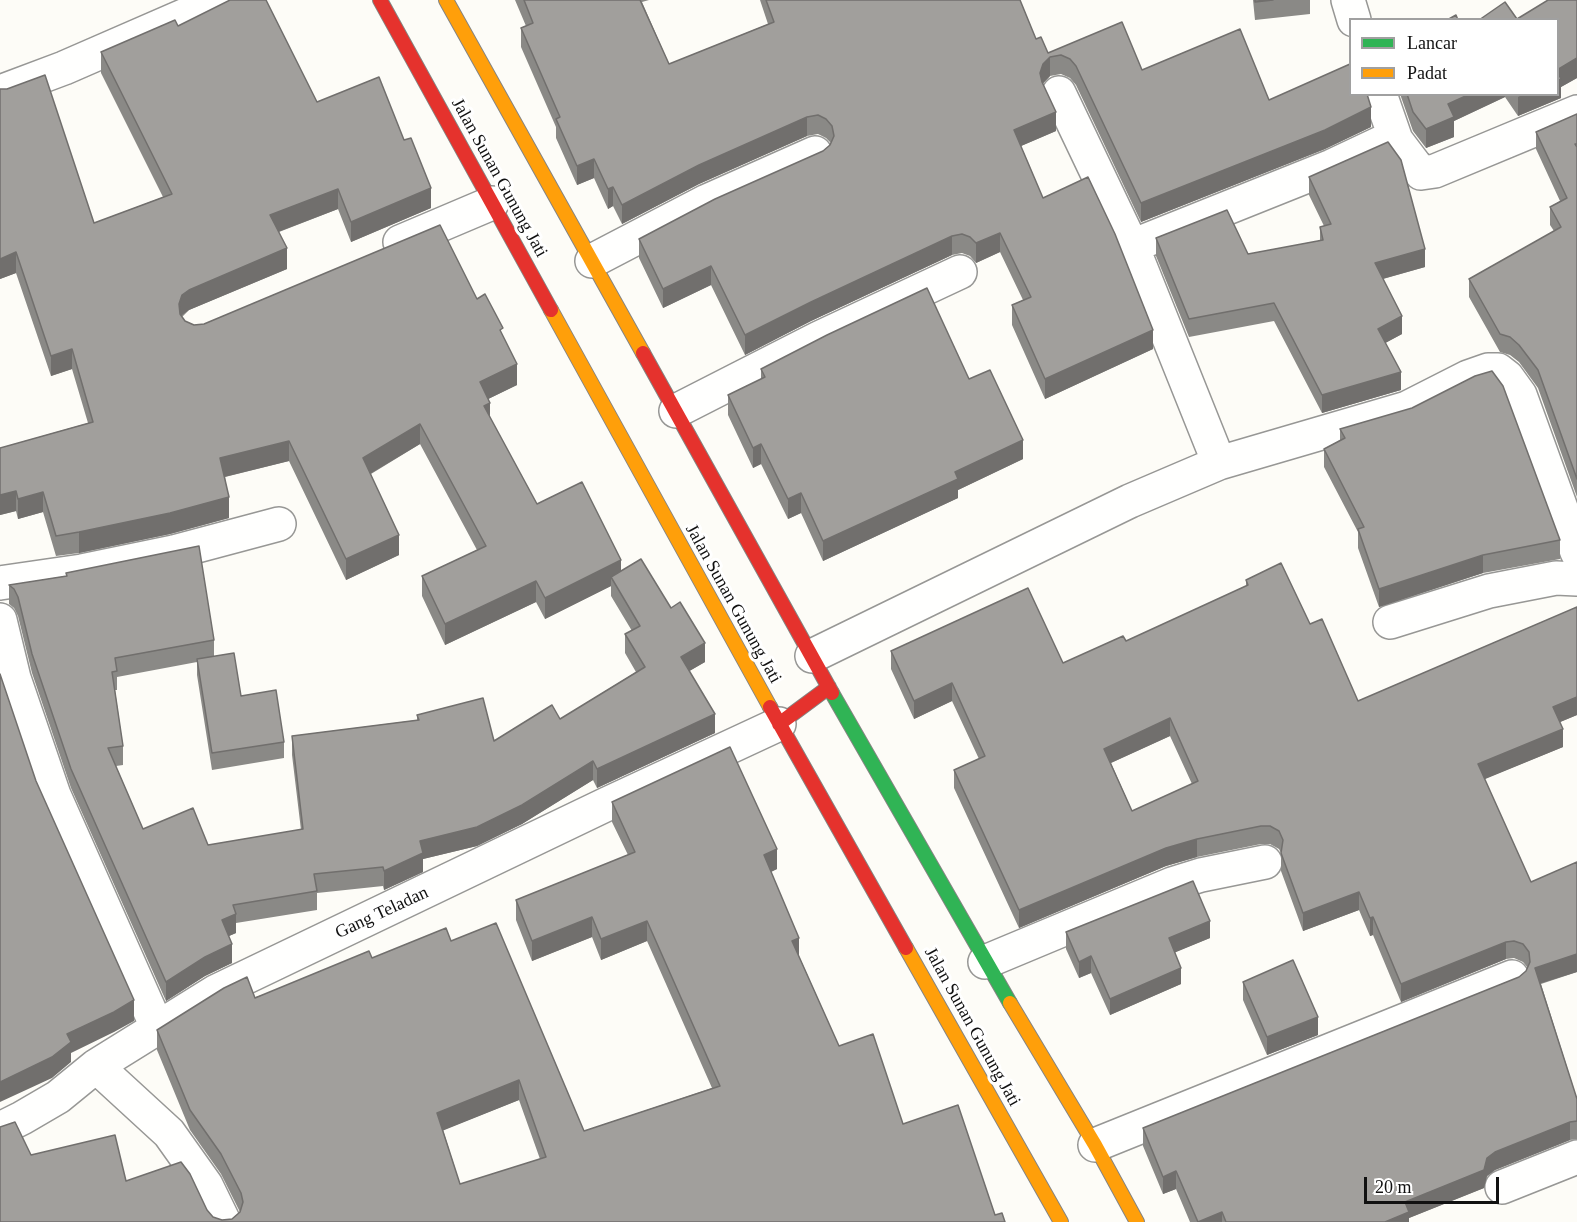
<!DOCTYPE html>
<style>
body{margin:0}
#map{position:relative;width:1577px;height:1222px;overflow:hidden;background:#fdfcf7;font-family:"Times New Roman",serif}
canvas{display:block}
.legend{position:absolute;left:1349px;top:18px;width:210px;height:78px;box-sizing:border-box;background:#fff;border:2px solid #a0a0a0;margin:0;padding:8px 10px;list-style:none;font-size:18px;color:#111}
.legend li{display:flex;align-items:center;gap:12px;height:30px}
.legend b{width:30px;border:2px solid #a0a0a0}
.scale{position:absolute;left:1364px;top:1177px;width:135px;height:27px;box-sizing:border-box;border:3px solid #111;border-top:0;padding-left:8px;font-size:18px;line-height:21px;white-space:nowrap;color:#111;-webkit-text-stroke:4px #fff;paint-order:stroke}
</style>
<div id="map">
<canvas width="1577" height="1222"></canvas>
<ul class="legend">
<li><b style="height:8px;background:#30b455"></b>Lancar</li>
<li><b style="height:8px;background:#ff9f0a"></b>Padat</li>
</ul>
<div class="scale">20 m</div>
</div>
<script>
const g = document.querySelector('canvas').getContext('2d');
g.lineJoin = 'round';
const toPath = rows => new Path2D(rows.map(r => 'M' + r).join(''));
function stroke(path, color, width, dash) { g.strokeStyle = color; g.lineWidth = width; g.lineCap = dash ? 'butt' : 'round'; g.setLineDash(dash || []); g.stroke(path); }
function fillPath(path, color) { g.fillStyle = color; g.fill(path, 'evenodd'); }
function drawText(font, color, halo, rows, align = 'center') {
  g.font = font + ' "Times New Roman",serif'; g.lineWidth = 6; g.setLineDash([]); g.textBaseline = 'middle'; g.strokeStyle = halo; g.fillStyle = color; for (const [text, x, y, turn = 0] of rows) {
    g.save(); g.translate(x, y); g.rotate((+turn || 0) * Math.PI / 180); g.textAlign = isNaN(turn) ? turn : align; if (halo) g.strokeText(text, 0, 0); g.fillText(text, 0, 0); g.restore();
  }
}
const street = toPath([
 [1348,0,1354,20],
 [0,92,64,68,220,0],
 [1059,93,1132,246,1219,463],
 [1380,94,1396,140,1421,173,1435,171,1577,112],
 [400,242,492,203],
 [1132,246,1332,166,1385,141,1396,140],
 [592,261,707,201,815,153],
 [676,411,819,338,960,272],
 [0,583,82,571,174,552,279,524],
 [0,620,14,678,54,795,157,1027],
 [1390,622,1489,591,1556,578,1577,579],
 [812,656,1130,501,1219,463,1407,408,1468,377,1488,370,1498,370,1507,377,1520,395,1577,552],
 [985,962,1172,884,1201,875,1265,862],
 [96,1066,169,1133,206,1185,224,1222],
 [0,1129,22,1118,58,1097,96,1066,215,992,607,804,779,724],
 [1095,1145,1512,977],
 [1502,1187,1577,1157]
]);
const fast = toPath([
 [832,693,1010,1003]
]);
const slow = toPath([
 [446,0,643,353],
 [551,310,770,707],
 [906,948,1061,1222],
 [1010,1003,1095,1145,1137,1222]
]);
const jam = toPath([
 [380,0,551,310],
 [643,353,832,693],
 [770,707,906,948],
 [779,724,829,687]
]);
const wall = toPath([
 [515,0,649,0,642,2,669,64,768,24,760,0,1020,0,1036,39,1048,53,1142,70,1269,100,1371,127,1325,149,1141,222,1076,85,1070,78,1061,74,1050,76,1043,84,1056,131,1021,146,1043,198,1153,349,1045,399,1012,325,1012,305,1023,300,1000,252,976,263,970,256,962,253,952,255,811,321,745,355,711,285,663,308,639,258,639,239,823,151,830,145,831,143,826,138,818,134,807,136,699,184,622,224,613,206,608,209,594,178,577,185,556,138,556,127,521,47,521,28,526,26],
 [1253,0,1310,0,1310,14,1255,20],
 [1577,0,1577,78,1561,87,1561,98,1518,116,1505,97,1454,121,1454,137,1426,148,1413,131,1400,94,1557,94,1517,19],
 [178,26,317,102,431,208,351,242,338,209,279,232,287,269,189,310,182,317,185,321,194,325,477,299,503,336,517,385,488,399,490,418,537,504,621,571,705,662,689,671,715,733,597,788,593,780,522,824,477,846,423,859,423,872,384,890,383,886,317,893,317,910,236,923,236,933,229,936,232,963,205,976,166,1001,71,788,32,673,18,616,14,608,9,604,9,585,66,576,66,573,214,640,214,656,241,696,284,742,284,758,212,770,197,675,197,662,117,677,117,690,115,690,123,746,123,765,116,766,143,829,208,845,301,830,292,755,292,736,417,720,417,715,494,741,560,719,636,672,625,653,625,634,632,631,611,596,611,586,545,619,536,602,445,645,422,596,422,576,477,550,420,444,371,474,399,555,346,580,289,461,225,477,229,518,170,534,79,553,56,556,43,512,18,519,16,511,0,515,0,448,88,423,72,369,51,376,16,273,0,279,0,89,94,223,163,197,101,73,101,52],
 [1577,114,1577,497,1538,388,1519,362,1510,355,1500,352,1469,297,1469,279,1554,231,1550,225,1550,207,1560,201,1536,149,1536,132],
 [1309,177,1425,267,1383,279,1402,334,1385,343,1401,390,1322,413,1274,321,1189,337,1156,256,1156,238,1248,254,1320,241,1320,227,1324,226,1309,195],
 [761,369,969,379,1023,459,958,490,958,498,823,561,801,513,788,519,761,464,753,468,728,415,728,395,761,379],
 [1340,429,1560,540,1560,559,1483,573,1379,607,1358,548,1358,532,1324,467,1324,449,1340,440],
 [1246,580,1310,624,1358,701,1577,607,1577,715,1560,722,1563,747,1484,779,1531,882,1577,972,1541,984,1577,1099,1577,1139,1570,1140,1495,1170,1487,1176,1484,1188,1409,1218,1409,1222,1190,1222,1176,1189,1163,1194,1143,1146,1143,1128,1519,977,1526,971,1528,968,1523,962,1514,958,1506,959,1401,1002,1373,935,1370,936,1359,910,1303,931,1281,871,1281,853,1279,849,1270,844,1261,844,1197,857,1166,866,1019,928,954,788,954,770,979,759,952,701,914,719,891,669,891,651,1063,663,1126,641,1246,586],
 [1170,736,1192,784,1132,811,1111,763],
 [612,802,777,869,771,872,799,956,839,1046,903,1124,995,1215,0,1222,31,1155,126,1181,207,1210,213,1217,222,1220,232,1219,240,1212,221,1174,190,1130,157,1050,157,1030,372,958,451,941,584,1131,712,1088,647,941,601,960,592,937,532,961,516,920,516,900,628,855,612,822],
 [519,1100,540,1159,460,1184,443,1130],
 [1066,932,1210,938,1175,952,1181,984,1110,1015,1091,973,1079,978,1066,949],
 [1243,982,1318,1035,1267,1055,1243,1000]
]);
const shadedWall = toPath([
 [1050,57,1050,76,1043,83,1040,92,1040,73,1043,64],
 [1577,58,1577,78,1561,87,1561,98,1518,116,1518,97,1524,94,1557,94,1557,70],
 [1470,94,1505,94,1505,97,1454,121,1454,137,1426,148,1426,129,1448,104],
 [1371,107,1371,127,1325,149,1141,222,1141,203],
 [1056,112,1056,131,1014,149,1014,130],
 [807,117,807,136,699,184,622,224,622,205,699,165],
 [594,159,594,178,577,185,577,166],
 [613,187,613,206,608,209,608,189],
 [431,188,431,208,351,242,351,222],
 [338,189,338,209,270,235,270,215],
 [1000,233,1000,252,976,263,976,243],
 [952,236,952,255,811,321,745,355,745,335,811,302],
 [287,248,287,269,189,310,182,315,179,324,179,304,182,295,189,290],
 [1425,249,1425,267,1375,281,1375,263],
 [16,252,16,273,0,279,0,259],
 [711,266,711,285,663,308,663,289],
 [1402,316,1402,334,1378,347,1378,329],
 [1153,330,1153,349,1045,399,1045,379],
 [72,349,72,369,51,376,51,356],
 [517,364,517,385,480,403,480,382],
 [1401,372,1401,390,1322,413,1322,395],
 [490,403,490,423,484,406],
 [420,424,420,444,363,478,363,458],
 [1023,440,1023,459,958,490,958,498,823,561,823,541,955,472],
 [289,441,289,461,220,478,220,458],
 [761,444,761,464,753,468,753,448],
 [16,491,16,511,0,515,0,495],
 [43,492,43,512,18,519,18,499],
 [801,493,801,513,788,519,788,499],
 [229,497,229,518,170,534,79,553,79,532],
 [399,535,399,555,346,580,346,559],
 [1483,555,1483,573,1379,607,1379,589],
 [621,560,621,581,611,577,611,586,545,619,545,598],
 [536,581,536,602,445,645,445,624],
 [705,643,705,662,681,676,681,657],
 [952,683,952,701,914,719,914,701],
 [1577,697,1577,715,1553,725,1553,707],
 [715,714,715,733,597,788,597,769],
 [1170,718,1170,736,1104,766,1104,749],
 [1563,729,1563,747,1478,782,1478,764],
 [593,761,593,780,522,824,477,846,423,859,423,872,384,890,384,871,420,841],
 [1197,839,1197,857,1166,866,1019,928,1019,910,1166,848],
 [777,849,777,869,764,875,764,855],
 [1359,892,1359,910,1303,931,1303,913],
 [236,914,236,933,222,939,222,920],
 [592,917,592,937,532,961,532,941],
 [1373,917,1373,935,1370,936,1370,918],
 [647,921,647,941,601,960,601,939],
 [1210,921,1210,938,1169,955,1169,938],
 [799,938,799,958,792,941],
 [1506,942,1506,959,1401,1002,1401,984],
 [232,944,232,963,205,976,166,1001,166,982,205,957],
 [1577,954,1577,972,1535,985,1535,968],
 [1091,956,1091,973,1079,978,1079,962],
 [1181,968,1181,984,1110,1015,1110,999],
 [134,1000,134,1021,114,1032,71,1053,71,1062,52,1078,0,1102,0,1082,67,1034],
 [1318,1017,1318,1035,1267,1055,1267,1037],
 [519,1080,519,1100,437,1133,437,1113],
 [1570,1122,1570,1140,1495,1170,1487,1176,1484,1188,1409,1218,1409,1222,1385,1222,1405,1202,1487,1158,1495,1152],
 [1176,1171,1176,1189,1163,1194,1163,1177],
 [1222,1212,1222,1222,1198,1222]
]);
const building = toPath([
 [230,0,266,0,317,102,379,77,404,140,411,138,431,188,351,222,338,189,270,215,287,248,189,290,182,295,179,304,180,314,185,321,194,325,204,324,440,225,477,299,485,294,503,328,500,330,517,364,480,382,490,403,484,406,537,504,582,482,621,560,545,598,536,581,445,624,422,576,486,546,420,424,363,458,399,535,346,559,289,441,220,458,229,497,170,513,79,532,56,536,43,492,18,499,16,491,0,495,0,448,93,422,72,349,51,356,16,252,0,259,0,89,7,89,45,75,94,223,172,194,101,52,175,20,178,26,230,0],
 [524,0,640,0,669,64,774,22,766,0,1020,0,1036,39,1041,37,1048,53,1122,22,1142,70,1240,29,1269,100,1350,64,1350,94,1367,94,1371,107,1325,130,1141,203,1076,66,1070,59,1061,55,1050,57,1043,64,1040,73,1042,82,1056,112,1014,130,1043,198,1088,177,1115,234,1153,330,1045,379,1012,305,1031,297,1000,233,976,243,970,237,962,234,952,236,811,302,745,335,711,266,663,289,639,239,715,199,823,151,830,145,834,136,832,126,826,119,818,115,807,117,699,165,622,205,613,187,608,189,594,159,577,166,556,119,560,117,521,28,533,23,524,0],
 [1255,0,1273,0,1255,2,1255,0],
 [1548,0,1577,0,1577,58,1557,70,1557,20,1479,20,1505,2,1517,19,1548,0],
 [1456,15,1458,20,1447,20,1456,15],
 [1557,72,1561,79,1557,81,1557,72],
 [1407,94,1470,94,1448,104,1454,117,1426,129,1413,112,1407,94],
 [1577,114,1577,144,1575,144,1577,147,1577,479,1538,370,1519,345,1510,337,1500,334,1469,279,1561,227,1550,207,1567,198,1536,132,1577,114],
 [1388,142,1401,160,1425,249,1375,263,1402,316,1378,329,1401,372,1322,395,1274,303,1189,319,1156,238,1227,210,1248,254,1323,240,1320,227,1331,224,1309,177,1388,142],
 [927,288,969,379,990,370,1023,440,955,472,958,479,823,541,801,493,788,499,761,444,753,448,728,395,765,377,761,369,827,335,927,288],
 [1492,371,1503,386,1560,540,1483,555,1379,589,1358,529,1364,527,1324,449,1345,438,1340,429,1412,408,1475,376,1492,371],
 [199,546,214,640,115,658,117,671,112,672,123,746,108,748,143,829,193,808,208,845,303,829,292,736,419,720,417,715,483,698,494,741,552,705,560,719,645,667,625,634,640,626,611,577,641,559,671,608,680,602,705,643,681,657,715,714,597,769,593,761,522,805,477,827,420,841,423,853,384,871,383,867,314,874,317,891,233,905,236,914,222,920,232,944,205,957,166,982,71,769,32,654,18,597,14,589,9,585,67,576,66,573,199,546],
 [1281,563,1310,624,1322,619,1358,701,1577,607,1577,697,1553,707,1563,729,1478,764,1531,882,1577,862,1577,954,1535,968,1577,1099,1577,1121,1570,1122,1495,1152,1487,1158,1484,1170,1405,1202,1409,1212,1385,1222,1226,1222,1222,1212,1198,1222,1176,1171,1163,1177,1143,1128,1519,977,1526,971,1530,962,1529,952,1523,944,1514,941,1506,942,1401,984,1373,917,1370,918,1359,892,1303,913,1281,853,1283,840,1279,831,1270,826,1261,826,1197,839,1166,848,1019,910,954,770,985,756,952,683,914,701,891,651,1028,588,1063,663,1123,636,1126,641,1248,585,1246,580,1281,563],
 [1170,718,1198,781,1132,811,1104,749,1170,718],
 [234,653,241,696,276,690,284,742,212,753,197,659,234,653],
 [0,674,36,781,134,1000,114,1012,67,1034,71,1042,52,1057,0,1082,0,674],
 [730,747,777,849,764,855,799,938,792,941,839,1046,873,1034,903,1124,958,1105,995,1215,1002,1213,1005,1222,0,1222,0,1127,15,1122,31,1155,115,1135,126,1181,181,1162,190,1174,207,1210,213,1217,222,1220,232,1219,240,1212,243,1202,241,1193,221,1154,190,1110,157,1030,224,988,247,977,255,998,369,951,372,958,446,928,451,941,496,923,584,1131,720,1086,647,921,601,939,592,917,532,941,516,900,635,852,612,802,730,747],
 [519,1080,546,1157,460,1184,437,1113,519,1080],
 [1193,881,1210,921,1169,938,1181,968,1110,999,1091,956,1079,962,1066,932,1193,881],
 [1293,960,1318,1017,1267,1037,1243,982,1293,960]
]);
const streetNames = [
 ["Jalan Sunan Gunung Jati",499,178,61],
 ["Jalan Sunan Gunung Jati",733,604,61],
 ["Gang Teladan",382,913,-25],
 ["Jalan Sunan Gunung Jati",972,1027,61]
];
stroke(street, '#979795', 36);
stroke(fast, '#858482', 16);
stroke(slow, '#858482', 16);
stroke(jam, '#858482', 16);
stroke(street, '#fffffe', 33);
stroke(fast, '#30b455', 14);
stroke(slow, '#ff9f0a', 14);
stroke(jam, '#e5322d', 14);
fillPath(wall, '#8a8986');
fillPath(shadedWall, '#716f6d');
fillPath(building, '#a19f9c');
stroke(building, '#716f6d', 1.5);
drawText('18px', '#111', '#fff', streetNames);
</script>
